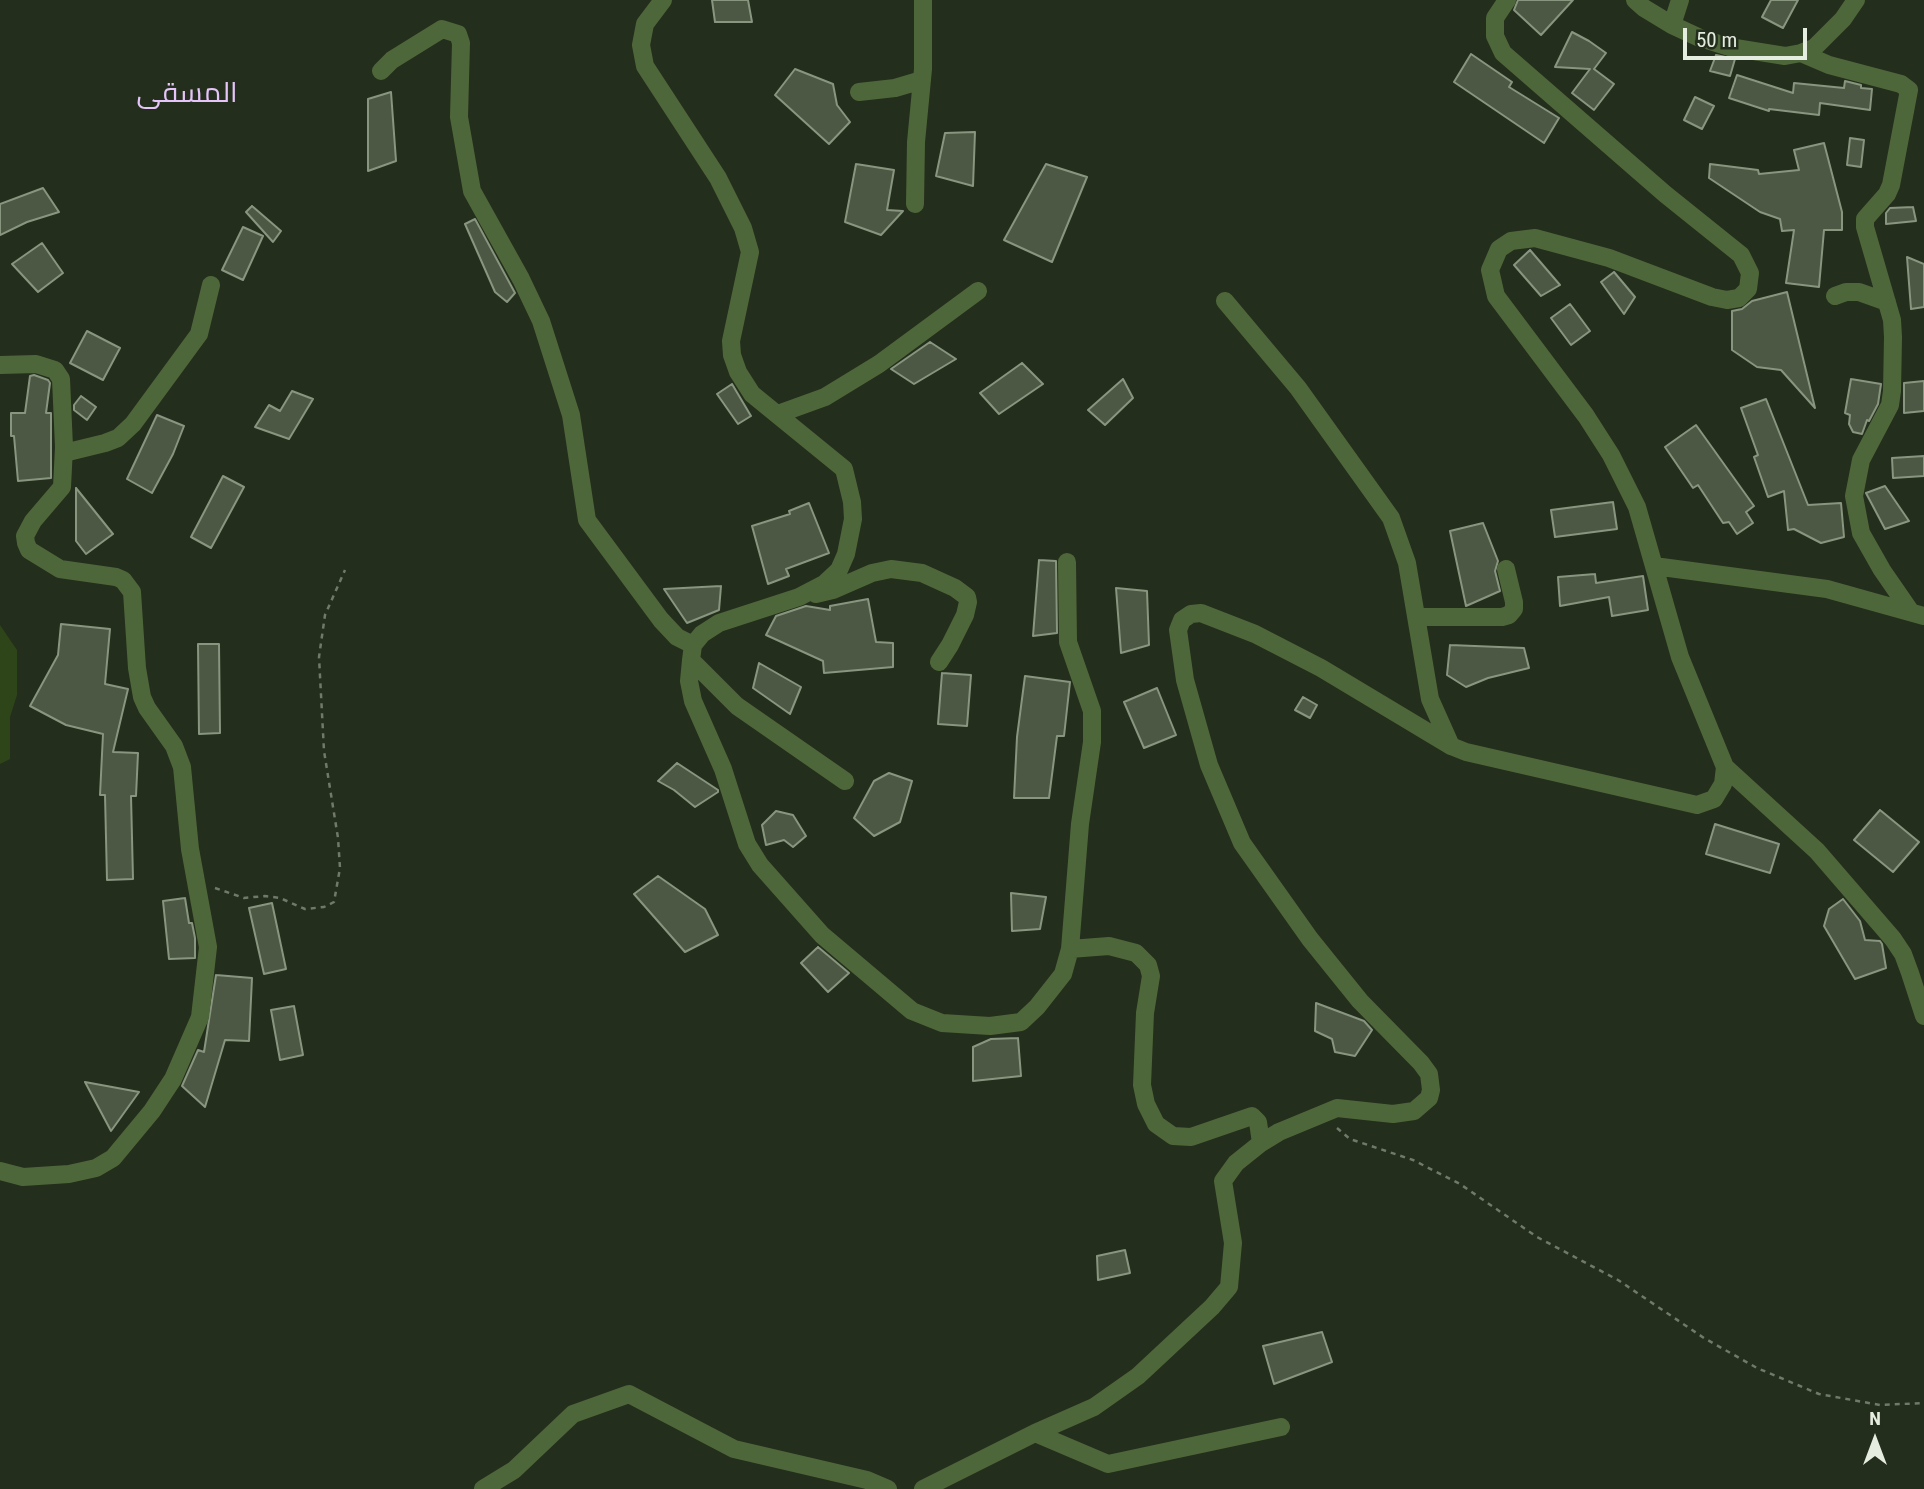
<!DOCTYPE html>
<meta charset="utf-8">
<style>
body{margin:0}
#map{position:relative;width:1924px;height:1489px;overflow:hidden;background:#242e1c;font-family:"Roboto Condensed",sans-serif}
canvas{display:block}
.north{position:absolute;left:1840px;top:1405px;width:70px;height:70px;-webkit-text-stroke:5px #242e1c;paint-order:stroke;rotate:0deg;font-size:19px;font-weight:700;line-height:28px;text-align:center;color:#e5ece0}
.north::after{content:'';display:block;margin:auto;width:24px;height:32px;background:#e5ece0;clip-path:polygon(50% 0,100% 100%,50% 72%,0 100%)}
.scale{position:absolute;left:1683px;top:28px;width:124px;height:32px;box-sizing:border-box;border:4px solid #e5ece0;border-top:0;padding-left:9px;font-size:21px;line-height:24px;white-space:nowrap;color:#e5ece0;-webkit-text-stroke:5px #242e1c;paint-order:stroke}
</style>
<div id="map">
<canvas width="1924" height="1489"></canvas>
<div class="north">N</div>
<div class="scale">50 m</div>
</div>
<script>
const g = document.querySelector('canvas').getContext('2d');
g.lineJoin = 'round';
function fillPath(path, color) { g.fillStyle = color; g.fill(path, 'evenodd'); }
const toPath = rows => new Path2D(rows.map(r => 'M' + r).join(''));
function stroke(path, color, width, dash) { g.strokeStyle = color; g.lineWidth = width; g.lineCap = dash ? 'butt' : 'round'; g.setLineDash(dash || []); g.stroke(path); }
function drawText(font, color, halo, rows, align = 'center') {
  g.font = font + ' "Roboto Condensed",Cairo,sans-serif'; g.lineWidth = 6; g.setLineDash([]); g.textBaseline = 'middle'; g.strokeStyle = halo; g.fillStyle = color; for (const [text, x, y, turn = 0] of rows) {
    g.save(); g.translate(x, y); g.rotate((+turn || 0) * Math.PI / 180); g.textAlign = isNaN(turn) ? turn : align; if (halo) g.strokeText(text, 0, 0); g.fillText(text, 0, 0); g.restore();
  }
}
const green = toPath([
 [0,625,17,650,17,695,10,717,10,759,0,764]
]);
const building = toPath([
 [712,0,748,0,752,22,715,22,712,0],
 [1518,0,1573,0,1541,35,1514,10,1518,0],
 [1771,0,1798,0,1783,28,1762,17,1771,0],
 [1572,32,1589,41,1606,53,1594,69,1614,84,1594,110,1572,93,1590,69,1555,67,1572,32],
 [1471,54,1512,82,1509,87,1559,118,1544,143,1454,82,1471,54],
 [1716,55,1735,59,1730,76,1710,71,1716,55],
 [795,69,833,84,837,105,850,122,829,144,775,95,795,69],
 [1737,75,1793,93,1794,83,1844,88,1845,81,1861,85,1861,88,1872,89,1870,110,1820,103,1819,115,1769,109,1769,111,1729,98,1737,75],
 [391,92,396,161,368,171,368,99,391,92],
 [1695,97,1714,106,1702,129,1684,120,1695,97],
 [975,132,973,186,936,176,945,133,975,132],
 [1850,138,1864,140,1861,167,1847,165,1850,138],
 [1824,143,1842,212,1842,230,1824,230,1819,287,1786,283,1794,230,1782,231,1780,219,1760,212,1709,178,1710,164,1758,170,1759,174,1799,170,1794,150,1824,143],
 [856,164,894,170,887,210,903,211,881,235,845,222,856,164],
 [1046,164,1087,177,1052,262,1004,240,1046,164],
 [43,188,59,212,27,222,0,235,0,204,43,188],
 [252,206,281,231,273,242,246,212,252,206],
 [1913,207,1916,221,1886,224,1886,213,1890,208,1913,207],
 [475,219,515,293,507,302,495,292,465,224,475,219],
 [243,227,263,236,243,280,222,270,243,227],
 [42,243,63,273,38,292,12,264,42,243],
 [1530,250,1560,285,1541,296,1514,265,1530,250],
 [1907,257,1924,264,1924,307,1911,309,1907,257],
 [1614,272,1635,297,1624,314,1601,282,1614,272],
 [1787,292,1815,408,1781,370,1757,367,1732,350,1732,311,1742,309,1752,301,1787,292],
 [1570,304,1590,331,1571,345,1551,318,1570,304],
 [87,331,120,348,103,380,70,363,87,331],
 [930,342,956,359,914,384,891,369,930,342],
 [1022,363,1043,384,999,414,980,393,1022,363],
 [34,375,48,380,50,383,46,413,51,413,51,478,18,481,14,436,11,436,11,413,25,413,30,376,34,375],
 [1123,379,1133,398,1105,425,1088,410,1123,379],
 [1851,379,1881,384,1878,404,1869,421,1867,420,1862,434,1853,432,1849,424,1850,415,1845,413,1851,379],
 [1924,381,1924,411,1904,413,1904,383,1924,381],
 [732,384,751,416,738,424,717,394,732,384],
 [292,391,313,399,289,439,255,427,269,405,280,411,292,391],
 [81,396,96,407,87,420,74,410,74,405,81,396],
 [1766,399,1808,505,1841,503,1844,537,1821,543,1794,529,1788,530,1784,491,1768,497,1754,457,1758,455,1741,408,1766,399],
 [157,415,184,426,173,454,152,493,127,479,157,415],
 [1696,425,1754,506,1746,512,1753,523,1737,534,1729,522,1723,523,1698,485,1693,488,1665,447,1696,425],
 [1924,456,1924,476,1893,478,1892,458,1924,456],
 [223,476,244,487,211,548,191,537,223,476],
 [1885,486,1909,521,1885,529,1866,493,1885,486],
 [76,488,113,534,86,554,76,541,76,488],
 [1613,502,1617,529,1555,537,1551,510,1613,502],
 [809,503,829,553,786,569,789,576,768,584,752,526,790,514,789,511,809,503],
 [1483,523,1498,561,1495,571,1500,591,1466,606,1450,531,1483,523],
 [1039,560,1056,561,1057,633,1033,636,1039,560],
 [1595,574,1596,583,1643,576,1648,610,1612,616,1609,597,1560,606,1558,577,1595,574],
 [721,586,719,610,687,623,664,589,721,586],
 [1116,588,1147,591,1149,645,1121,653,1116,588],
 [868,599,876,642,893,643,893,667,824,673,823,661,766,635,776,616,806,606,830,610,830,606,868,599],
 [61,624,110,629,105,684,128,689,113,752,138,753,136,796,131,796,133,879,107,880,105,795,100,795,103,734,66,725,30,706,58,655,61,624],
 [198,644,219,644,220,733,199,734,198,644],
 [1450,645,1524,648,1529,668,1488,678,1466,687,1447,675,1450,645],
 [759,663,801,687,790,714,753,688,759,663],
 [942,673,971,675,967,726,938,724,942,673],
 [1025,676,1070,682,1064,736,1057,736,1049,798,1014,798,1017,737,1025,676],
 [1157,688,1176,735,1144,748,1124,702,1157,688],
 [1303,697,1317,705,1310,718,1295,710,1303,697],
 [677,763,718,790,718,792,695,807,674,790,658,781,677,763],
 [889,773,912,781,900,822,874,836,854,818,874,781,889,773],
 [1880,810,1919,842,1893,872,1854,840,1880,810],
 [776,811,793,815,806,836,793,847,784,840,766,845,762,825,776,811],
 [1715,824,1779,844,1770,873,1706,854,1715,824],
 [658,876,705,909,718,935,685,952,634,894,658,876],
 [1011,893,1046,897,1040,929,1012,931,1011,893],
 [185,898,189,923,192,923,195,938,195,958,169,959,163,901,185,898],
 [1843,899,1860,921,1865,940,1880,941,1882,944,1886,968,1855,979,1824,926,1829,909,1843,899],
 [272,903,286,969,264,974,249,908,272,903],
 [818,947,849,973,828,992,801,963,818,947],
 [216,975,252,978,249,1041,225,1040,205,1107,182,1086,198,1050,204,1052,216,975],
 [1316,1003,1364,1021,1372,1030,1355,1056,1335,1052,1332,1039,1315,1031,1316,1003],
 [294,1006,303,1055,280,1060,271,1010,294,1006],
 [1018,1038,1021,1076,973,1081,973,1047,991,1039,1018,1038],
 [85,1082,139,1092,111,1131,85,1082],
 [1125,1250,1130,1273,1098,1280,1097,1256,1125,1250],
 [1322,1332,1332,1362,1274,1384,1263,1346,1322,1332]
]);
const path = toPath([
 [215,888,244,898,265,896,280,898,305,909,324,907,334,902,340,868,338,838,324,751,319,657,325,615,345,570],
 [1337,1128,1350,1139,1413,1160,1460,1184,1537,1237,1618,1280,1704,1338,1757,1368,1819,1394,1880,1405,1924,1403]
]);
const minor = toPath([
 [663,0,645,24,641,45,645,66,718,178,743,228,750,252,731,341,732,355,738,372,752,394,844,469,852,502,853,519,846,554,839,570,824,584,799,597,719,623,702,634,693,645,691,660,689,681,693,701,723,769,747,844,760,865,822,935,912,1011,942,1023,990,1026,1021,1022,1037,1007,1063,974,1070,949,1080,824,1092,742,1092,711,1068,642,1067,562],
 [1635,0,1644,8,1672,25,1700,38,1729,47,1785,56,1801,53,1814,48,1843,19,1856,0],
 [1672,25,1680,0],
 [1801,53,1829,65,1901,84,1909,90,1891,185,1887,194,1865,219,1865,227,1892,320,1893,337,1892,391,1890,405,1861,460,1854,496,1861,533,1882,570,1911,612],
 [381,71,392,60,442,29,458,34,461,43,459,117,472,191,521,279,541,321,571,415,587,520,661,620,677,637,693,645],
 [859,92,895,88,922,80],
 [915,204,916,142,923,69,923,0],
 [1835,296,1846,292,1859,292,1887,302],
 [1225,301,1298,388,1391,518,1407,563,1430,699,1451,746],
 [0,365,36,364,55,370,61,379,64,447,62,487,33,521,25,536,26,543,29,550,60,569,116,577,123,580,132,592,137,668,142,697,147,708,174,746,182,767,190,849,208,947,200,1017,173,1079,152,1111,113,1158,96,1168,69,1174,23,1177,0,1171],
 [778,414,825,397,879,364,978,291],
 [64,453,105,443,118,438,133,424,199,334,211,285],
 [1654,566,1827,589,1924,616],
 [816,594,833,590,872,573,891,569,922,573,955,588,967,597,968,602,965,615,950,645,939,662],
 [1416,617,1502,617,1509,615,1514,609,1514,602,1506,569],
 [691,660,737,706,845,781],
 [1725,767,1817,851,1893,939,1903,954,1910,973,1924,1016],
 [1070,949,1109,946,1136,953,1148,965,1151,976,1145,1013,1142,1085,1146,1104,1156,1124,1173,1136,1191,1137,1252,1116,1258,1122,1261,1143],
 [1035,1433,1108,1464,1281,1427],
 [483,1489,514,1470,573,1414,629,1394,734,1449,867,1480,888,1489],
 [923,1489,1035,1433,1094,1407,1138,1376,1212,1307,1229,1287,1233,1243,1223,1181,1236,1163,1261,1143,1279,1132,1337,1108,1393,1114,1414,1111,1429,1098,1431,1090,1429,1074,1421,1063,1360,1001,1310,939,1242,843,1209,765,1185,680,1178,630,1182,620,1191,614,1201,613,1255,634,1321,668,1451,746,1466,752,1697,805,1714,799,1723,784,1725,767,1680,657,1637,507,1611,455,1586,416,1496,296,1490,270,1499,249,1511,241,1535,238,1609,258,1712,297,1727,300,1739,298,1748,289,1750,273,1741,255,1665,194,1503,53,1495,36,1495,18,1507,0]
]);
const quarterNames = [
 ["المسقى",187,95]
];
fillPath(green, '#2e451a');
fillPath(building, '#4c5744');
stroke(building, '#88957f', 2);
stroke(path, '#717a6a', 2.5, [5, 5]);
stroke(minor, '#4e673a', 18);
drawText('28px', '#e5c4f9', '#242e1c', quarterNames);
</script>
